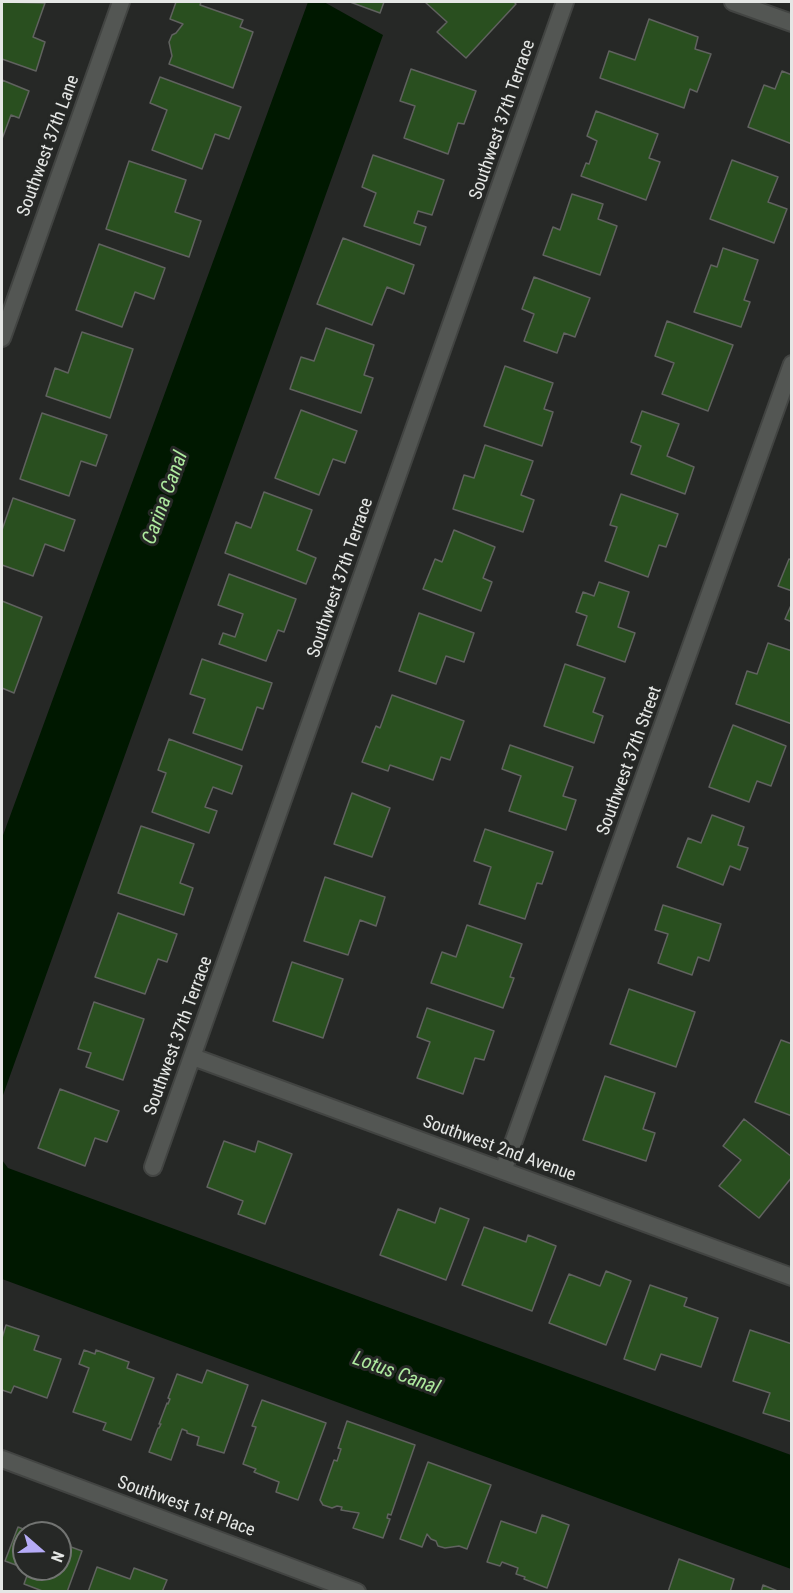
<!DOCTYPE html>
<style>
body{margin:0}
#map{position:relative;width:793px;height:1593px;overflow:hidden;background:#262826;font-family:"Roboto Condensed",sans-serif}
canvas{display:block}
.frame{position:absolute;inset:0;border:3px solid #e5e7e5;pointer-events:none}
.north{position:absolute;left:12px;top:1521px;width:60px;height:60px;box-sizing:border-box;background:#262826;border:2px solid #727472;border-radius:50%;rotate:110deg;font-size:16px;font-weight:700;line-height:24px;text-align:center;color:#e5e7e5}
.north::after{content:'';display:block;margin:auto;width:21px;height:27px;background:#b6acf8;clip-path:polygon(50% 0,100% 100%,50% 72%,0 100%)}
</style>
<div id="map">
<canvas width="793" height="1593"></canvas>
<div class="frame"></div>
<div class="north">N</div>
</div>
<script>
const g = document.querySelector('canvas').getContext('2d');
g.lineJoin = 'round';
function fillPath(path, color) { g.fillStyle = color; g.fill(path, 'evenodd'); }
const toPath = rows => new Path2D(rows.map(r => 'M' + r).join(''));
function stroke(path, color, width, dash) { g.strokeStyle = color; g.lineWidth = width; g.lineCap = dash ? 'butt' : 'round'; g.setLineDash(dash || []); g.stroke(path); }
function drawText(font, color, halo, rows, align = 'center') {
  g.font = font + ' "Roboto Condensed",sans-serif'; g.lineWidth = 6; g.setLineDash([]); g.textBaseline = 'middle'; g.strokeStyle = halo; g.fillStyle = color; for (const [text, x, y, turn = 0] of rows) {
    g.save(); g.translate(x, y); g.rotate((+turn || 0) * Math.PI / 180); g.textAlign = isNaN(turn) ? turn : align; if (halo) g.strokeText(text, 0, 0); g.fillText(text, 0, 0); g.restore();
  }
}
const water = toPath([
 [308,2,324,2,383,35,2,1098,2,838],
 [2,1160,8,1168,791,1455,791,1569,2,1279]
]);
const building = toPath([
 [2,2,45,3,33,37,45,42,36,71,2,59,2,2],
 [176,2,201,2,200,5,243,20,240,27,253,32,233,88,169,64,172,56,169,42,172,35,176,33,183,24,170,19,176,2],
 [350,2,384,2,380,13,350,2],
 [425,2,514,2,516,4,466,58,437,32,447,22,425,2],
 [649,19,698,37,695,49,711,54,697,92,690,89,684,108,600,78,609,51,635,60,649,19],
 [411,69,476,91,464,124,458,123,448,154,404,138,415,106,400,101,411,69],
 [782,71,792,75,792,144,748,127,764,85,775,89,782,71],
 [160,77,241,107,229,139,215,134,202,169,152,150,167,110,150,103,160,77],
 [2,80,29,91,19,118,11,115,2,139,2,80],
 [596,111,658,134,649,158,660,162,646,200,581,176,586,163,589,164,597,141,587,136,596,111],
 [373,155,444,180,432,215,418,211,414,223,426,227,420,245,364,226,376,193,362,187,373,155],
 [732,160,778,177,768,202,787,209,774,243,710,219,732,160],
 [129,161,186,180,175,212,201,221,189,257,106,229,129,161],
 [572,194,603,204,598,219,617,226,600,275,543,255,553,227,560,230,572,194],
 [343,238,414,265,404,294,387,287,372,325,317,304,343,238],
 [99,244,165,268,154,299,135,292,122,327,76,310,99,244],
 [723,248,758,260,744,300,750,302,741,327,694,312,711,265,717,267,723,248],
 [534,277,590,298,575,337,564,333,557,353,524,341,534,314,522,309,534,277],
 [667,321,733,345,708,411,662,394,674,363,655,356,667,321],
 [326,328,374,345,364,375,373,378,361,413,290,389,301,357,314,361,326,328],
 [82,332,133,349,110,418,46,396,55,368,68,373,82,332],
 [505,366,553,383,544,409,553,412,542,446,484,426,505,366],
 [301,410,357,431,345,463,333,459,319,495,275,478,301,410],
 [642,411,679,424,667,456,694,467,685,494,631,474,641,446,631,442,642,411],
 [42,413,107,435,96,466,81,461,69,496,20,479,42,413],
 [485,445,533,461,521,495,534,500,523,532,453,509,464,475,474,478,485,445],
 [264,492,312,510,297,550,316,558,306,584,225,553,236,522,251,528,264,492],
 [621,494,678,514,666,547,659,545,648,577,605,561,617,527,610,525,621,494],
 [13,498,75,520,64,551,45,544,33,576,2,565,2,530,13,498],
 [454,530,495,547,483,578,492,582,481,611,423,589,435,559,442,562,454,530],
 [789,559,792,560,792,591,778,586,789,559],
 [229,574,296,599,284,632,278,630,266,661,219,644,223,633,235,637,243,614,218,605,229,574],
 [599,582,629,592,618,627,635,633,625,662,577,645,587,616,576,612,583,592,594,596,599,582],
 [2,601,42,617,14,693,2,688,2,601],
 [792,603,792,622,785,619,792,603],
 [419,613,474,633,464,662,446,656,436,684,399,671,419,613],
 [768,643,792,651,792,724,736,704,747,671,757,674,768,643],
 [202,659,272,683,263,709,257,707,242,750,193,733,205,699,190,694,202,659],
 [565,664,605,678,593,712,603,716,594,743,544,726,565,664],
 [392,695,464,721,450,760,441,757,433,780,390,765,388,771,362,762,376,726,380,728,392,695],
 [733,725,786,746,771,786,757,781,749,802,709,787,733,725],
 [169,739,242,766,232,794,213,787,205,807,217,811,209,833,152,812,166,773,158,770,169,739],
 [510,745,573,767,563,796,576,800,566,830,509,811,521,776,502,769,510,745],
 [352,793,390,808,372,857,334,844,352,793],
 [712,815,744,827,738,845,748,848,740,870,730,866,723,885,677,867,688,838,701,843,712,815],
 [141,826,194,844,180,883,193,888,184,915,118,893,141,826],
 [485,829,553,852,542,884,537,883,525,919,479,904,491,867,474,861,485,829],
 [325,877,385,897,376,926,360,920,348,955,304,941,325,877],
 [663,905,721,924,709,961,698,957,692,975,658,963,668,934,655,930,663,905],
 [118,913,177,934,167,962,158,959,145,994,95,977,118,913],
 [467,925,522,944,510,977,514,978,503,1008,431,983,442,952,456,957,467,925],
 [292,962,343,979,323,1038,273,1021,292,962],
 [629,989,695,1012,676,1067,610,1044,629,989],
 [94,1002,144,1019,123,1080,86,1067,91,1053,78,1049,94,1002],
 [427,1008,494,1031,484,1060,475,1058,463,1094,417,1078,430,1042,417,1037,427,1008],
 [781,1040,792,1044,792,1116,755,1102,781,1040],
 [605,1076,655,1093,643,1129,655,1133,646,1161,583,1140,605,1076],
 [60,1089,119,1111,107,1142,95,1138,85,1166,38,1148,60,1089],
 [744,1119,792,1157,792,1177,759,1218,719,1186,741,1160,723,1146,744,1119],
 [224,1141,255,1152,258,1141,292,1154,265,1224,238,1214,243,1201,207,1187,224,1141],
 [440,1208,469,1219,446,1280,380,1255,398,1209,435,1223,440,1208],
 [484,1227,526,1242,528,1235,556,1246,532,1311,462,1285,484,1227],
 [606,1271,631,1281,606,1345,549,1323,569,1274,600,1286,606,1271],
 [650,1285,687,1298,684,1306,718,1318,701,1367,661,1354,655,1370,624,1359,650,1285],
 [6,1325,39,1336,34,1350,61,1359,47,1398,14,1386,11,1393,2,1390,2,1338,6,1325],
 [750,1330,792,1344,792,1422,763,1413,770,1393,733,1381,750,1330],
 [84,1350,95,1354,96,1350,129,1362,127,1368,154,1378,131,1440,103,1430,106,1423,73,1412,89,1368,79,1364,84,1350],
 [207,1370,248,1385,224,1453,197,1445,199,1437,187,1433,187,1431,182,1429,171,1460,149,1452,158,1428,159,1428,161,1424,159,1424,167,1403,168,1404,170,1399,168,1398,177,1374,202,1383,207,1370],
 [262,1400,326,1423,298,1500,276,1492,279,1482,254,1472,256,1469,243,1464,256,1427,252,1426,262,1400],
 [347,1421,415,1445,391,1515,388,1514,387,1518,390,1519,383,1538,353,1528,359,1513,341,1510,342,1507,337,1506,332,1508,323,1505,320,1500,334,1460,337,1461,341,1449,338,1448,347,1421],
 [428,1462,491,1485,467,1549,459,1546,445,1548,438,1546,436,1541,431,1539,427,1534,422,1547,400,1539,428,1462],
 [542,1515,569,1525,547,1588,524,1579,525,1577,516,1574,518,1568,502,1562,500,1566,487,1562,501,1521,536,1533,542,1515],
 [18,1527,34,1533,24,1533,24,1568,5,1561,18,1527],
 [60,1543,82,1551,67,1592,45,1592,24,1584,29,1570,25,1569,60,1569,60,1543],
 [679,1559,734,1579,730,1592,668,1592,679,1559],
 [97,1567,130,1579,134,1568,167,1580,162,1592,88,1592,97,1567],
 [763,1585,780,1592,761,1592,763,1585]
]);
const minor = toPath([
 [733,2,792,23],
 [2,338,121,2],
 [193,1057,792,1277],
 [153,1167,565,2],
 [503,1171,792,364],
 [2,1459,357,1592]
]);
const streetNames = [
 ["Southwest 37th Terrace",503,120,-71],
 ["Southwest 37th Lane",49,146,-70],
 ["Southwest 37th Terrace",341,578,-71],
 ["Southwest 37th Street",630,761,-70],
 ["Southwest 37th Terrace",179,1036,-70],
 ["Southwest 2nd Avenue",499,1149,20],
 ["Southwest 1st Place",186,1507,20]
];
const waterNames = [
 ["Carina Canal",166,498,-70],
 ["Lotus Canal",396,1374,20]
];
fillPath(water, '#001800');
fillPath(building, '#294f1f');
stroke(building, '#60625f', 1.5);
stroke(minor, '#424442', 20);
stroke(minor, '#535653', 16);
drawText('18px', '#e5e7e5', '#262826', streetNames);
drawText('italic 20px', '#aeea9f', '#262826', waterNames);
</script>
